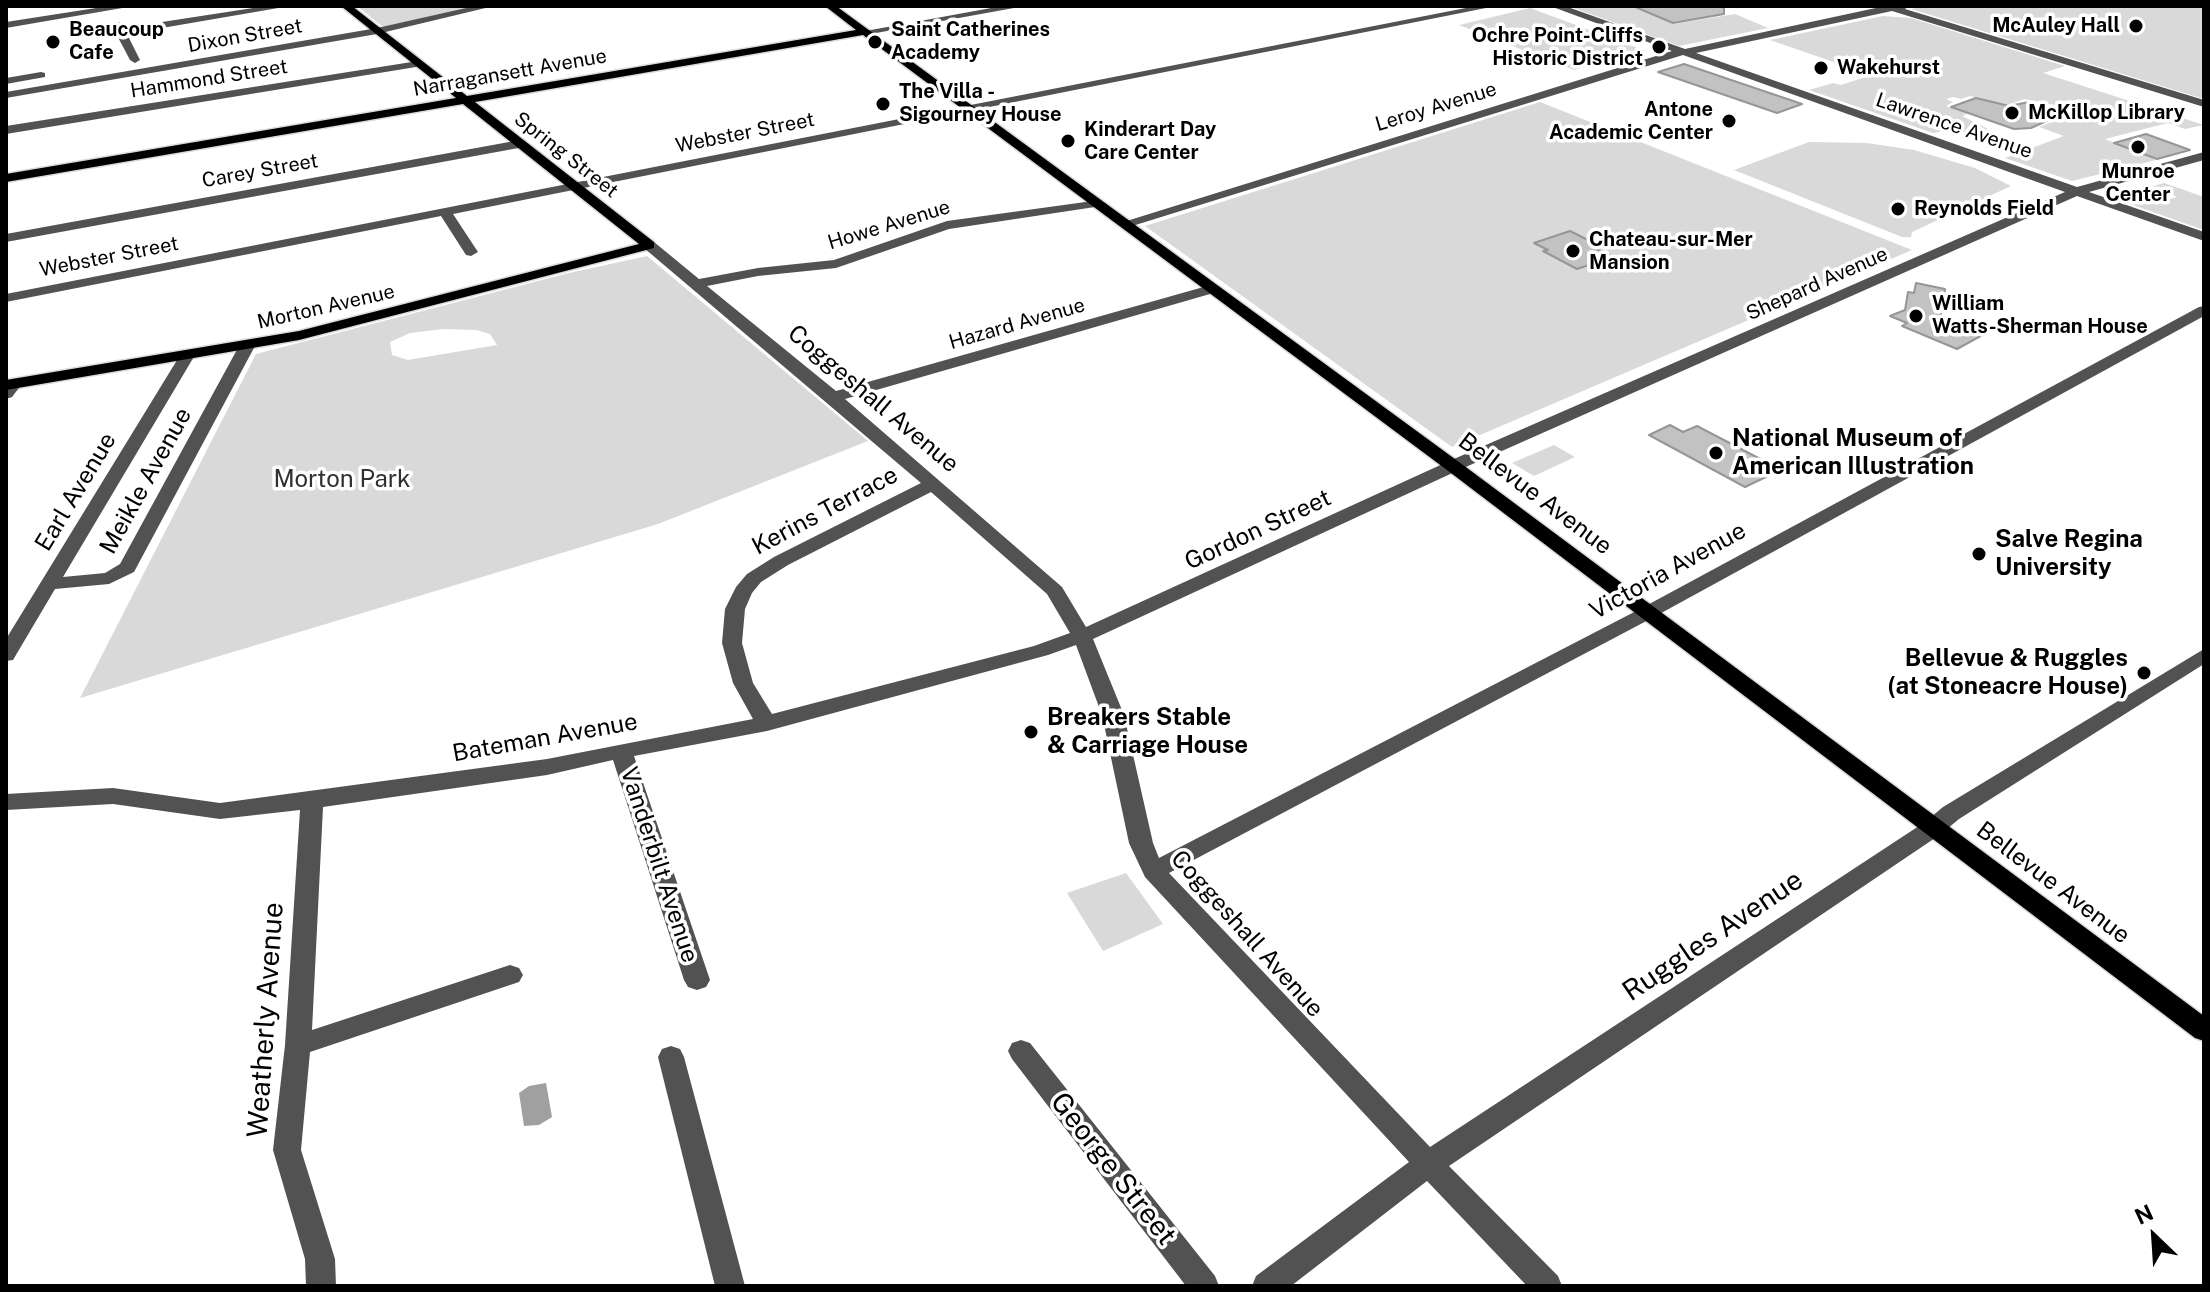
<!DOCTYPE html>
<style>
body{margin:0}
#map{position:relative;width:2210px;height:1292px;overflow:hidden;background:#fff;font-family:"Public Sans",sans-serif}
canvas{display:block}
.frame{position:absolute;inset:0;border:8px solid #000;pointer-events:none}
.north{position:absolute;left:2114px;top:1196px;width:80px;height:80px;-webkit-text-stroke:6px #fff;paint-order:stroke;rotate:335deg;font-size:22px;font-weight:700;line-height:32px;text-align:center;color:#000}
.north::after{content:'';display:block;margin:auto;width:28px;height:36px;background:#000;clip-path:polygon(50% 0,100% 100%,50% 72%,0 100%)}
</style>
<div id="map">
<canvas width="2210" height="1292"></canvas>
<div class="frame"></div>
<div class="north">N</div>
</div>
<script>
const g = document.querySelector('canvas').getContext('2d');
g.lineJoin = 'round';
function fillPath(path, color) { g.fillStyle = color; g.fill(path, 'evenodd'); }
const toPath = rows => new Path2D(rows.map(r => 'M' + r).join(''));
function stroke(path, color, width, dash) { g.strokeStyle = color; g.lineWidth = width; g.lineCap = dash ? 'butt' : 'round'; g.setLineDash(dash || []); g.stroke(path); }
function drawText(font, color, halo, rows, align = 'center') {
  g.font = font + ' "Public Sans",sans-serif'; g.lineWidth = 7; g.setLineDash([]); g.textBaseline = 'middle'; g.strokeStyle = halo; g.fillStyle = color; for (const [text, x, y, turn = 0] of rows) {
    g.save(); g.translate(x, y); g.rotate((+turn || 0) * Math.PI / 180); g.textAlign = isNaN(turn) ? turn : align; if (halo) g.strokeText(text, 0, 0); g.fillText(text, 0, 0); g.restore();
  }
}
const green = toPath([
 [357,6,478,6,383,27],
 [1568,6,1632,6,1674,24,1735,14,1768,28,1679,46],
 [1927,6,2202,6,2204,99,1911,9],
 [1530,8,1646,51,1574,70,1459,25],
 [1883,16,1911,18,2065,66,2043,73,2204,125,2185,129,2168,123,2105,139,2156,160,2072,181,2005,158,2064,136,2039,127,2069,115,2053,109,2059,106,2024,99,2008,105,1996,104,1970,96,1961,99,1953,97,1946,99,1953,102,1946,106,1967,114,1962,116,1988,129,1975,134,1949,130,1933,133,1809,90,1833,83,1841,85,1871,75,1770,40],
 [1540,102,1912,250,1452,447,1145,226],
 [1809,142,1867,143,1914,150,1975,168,2011,186,1912,232,1911,237,1902,237,1734,170],
 [2164,183,2204,197,2204,230,2127,203,2128,197,2132,196,2152,204,2177,197,2153,186],
 [647,256,868,441,658,524,80,698,256,354,569,273],
 [443,329,476,330,490,334,497,345,408,360,392,355,390,342,410,333],
 [1554,445,1575,457,1534,476,1512,463],
 [1126,873,1163,924,1103,951,1067,893]
]);
const water = toPath([
 [546,1083,552,1117,539,1125,524,1126,519,1093,529,1086]
]);
const building = toPath([
 [1633,6,1724,6,1724,14,1673,23,1633,6],
 [1684,64,1802,104,1777,113,1658,72,1684,64],
 [1976,98,2009,106,2029,102,2062,114,2031,128,2014,129,1951,107,1976,98],
 [2146,134,2190,150,2157,159,2114,143,2146,134],
 [1570,231,1600,246,1594,248,1613,257,1577,269,1543,251,1548,250,1534,243,1570,231],
 [1916,283,1945,289,1938,332,1959,321,1988,332,1957,349,1902,326,1907,323,1890,316,1905,310,1908,292,1914,293,1916,283],
 [1670,425,1683,432,1697,426,1768,463,1755,469,1768,476,1745,487,1649,435,1670,425]
]);
const minor = toPath([
 [109,6,134,6,6,28,6,22,109,6],
 [266,6,290,6,127,34,140,60,135,63,130,60,111,24,120,22,123,28,266,6],
 [475,6,494,6,377,34,6,98,6,92,377,28,475,6],
 [1002,6,1025,6,865,35,860,32,1002,6],
 [1476,6,1496,6,453,214,478,252,471,256,466,255,441,216,6,302,6,294,1476,6],
 [1550,6,1565,6,1685,49,1885,6,1908,6,1905,9,2204,100,2204,107,1892,11,1696,53,2077,187,2204,152,2204,160,2089,192,2204,232,2204,241,2077,196,1459,470,1093,639,1124,715,1153,843,1159,858,1640,609,2199,307,2204,306,2204,316,1654,617,1169,873,1430,1147,1925,822,1943,807,2204,649,2204,664,1959,819,1941,834,1449,1166,1558,1276,1562,1286,1527,1286,1427,1181,1291,1286,1252,1286,1256,1276,1409,1162,1145,877,1129,843,1102,715,1076,645,1048,655,767,731,634,756,710,980,706,987,697,990,688,987,684,980,613,760,547,775,323,807,312,1030,510,965,519,968,523,975,519,982,310,1052,301,1150,335,1259,336,1286,306,1286,305,1259,273,1150,285,1045,300,810,220,819,113,804,6,810,6,794,113,788,220,803,547,759,753,719,733,683,722,643,725,609,736,587,747,574,774,557,921,483,644,248,644,242,654,242,699,279,758,268,834,260,947,221,1100,200,1100,206,1095,207,949,229,836,268,758,276,707,286,836,391,1207,286,1217,286,1217,292,845,399,1062,587,1086,627,1447,462,2065,192,1683,55,1129,227,1117,224,1672,51,1550,6],
 [931,492,1047,594,1070,633,1034,646,772,714,753,683,742,643,745,609,752,593,761,582,788,565,931,492],
 [418,61,423,64,422,66,6,134,6,126,418,61],
 [41,72,45,73,45,77,6,84,6,78,41,72],
 [520,140,526,144,524,147,6,242,6,234,520,140],
 [247,341,255,346,134,572,109,584,55,589,13,660,6,661,6,639,182,352,187,350,195,355,63,577,105,573,120,564,239,346,247,341],
 [14,379,22,384,12,397,6,399,6,384,14,379],
 [1021,1040,1030,1043,1215,1276,1219,1286,1186,1286,1012,1059,1008,1051,1012,1043,1021,1040],
 [671,1046,680,1049,684,1057,745,1286,715,1286,658,1057,662,1049,671,1046]
]);
const major = toPath([
 [341,6,352,6,467,96,856,30,825,6,836,6,1459,462,2204,1016,2204,1041,2195,1038,1447,470,863,35,475,102,654,242,654,248,299,340,6,390,6,380,299,331,639,244,463,104,6,182,6,174,456,98,341,6]
]);
const markers = [
 [2136,26,8,"#000"],
 [53,42,8,"#000"],
 [875,42,8,"#000"],
 [1659,47,8,"#000"],
 [1821,68,8,"#000"],
 [883,104,8,"#000"],
 [2012,113,8,"#000"],
 [1729,121,8,"#000"],
 [1068,141,8,"#000"],
 [2138,147,8,"#000"],
 [1898,209,8,"#000"],
 [1573,251,8,"#000"],
 [1916,316,8,"#000"],
 [1716,453,8,"#000"],
 [1979,554,8,"#000"],
 [2144,673,8,"#000"],
 [1031,732,8,"#000"]
];
const farPoinames = [
 ["McAuley Hall",2120,26,"right"],
 ["Beaucoup",69,30],
 ["Cafe",69,53],
 ["Saint Catherines",891,30],
 ["Academy",891,53],
 ["Ochre Point-Cliffs",1643,36,"right"],
 ["Historic District",1643,59,"right"],
 ["Wakehurst",1837,68],
 ["The Villa -",899,92],
 ["Sigourney House",899,115],
 ["Antone",1713,110,"right"],
 ["Academic Center",1713,133,"right"],
 ["McKillop Library",2028,113],
 ["Kinderart Day",1084,130],
 ["Care Center",1084,153],
 ["Munroe",2138,172,"center"],
 ["Center",2138,195,"center"],
 ["Reynolds Field",1914,209],
 ["Chateau-sur-Mer",1589,240],
 ["Mansion",1589,263],
 ["William",1932,304],
 ["Watts-Sherman House",1932,327]
];
const farStreetnames = [
 ["Dixon Street",245,36,-10],
 ["Narragansett Avenue",510,73,-10],
 ["Hammond Street",209,79,-9],
 ["Leroy Avenue",1436,107,-17],
 ["Lawrence Avenue",1954,126,19],
 ["Webster Street",745,133,-11],
 ["Spring Street",566,155,38],
 ["Carey Street",260,171,-10],
 ["Howe Avenue",889,225,-17],
 ["Webster Street",109,257,-11],
 ["Shepard Avenue",1817,284,-24],
 ["Morton Avenue",326,307,-13],
 ["Hazard Avenue",1017,324,-16]
];
const streetNames = [
 ["Coggeshall Avenue",873,399,40],
 ["Meikle Avenue",146,481,-61],
 ["Earl Avenue",76,492,-59],
 ["Bellevue Avenue",1535,494,37],
 ["Kerins Terrace",825,511,-28],
 ["Gordon Street",1258,530,-25],
 ["Victoria Avenue",1668,571,-29],
 ["Bateman Avenue",545,738,-10],
 ["Vanderbilt Avenue",659,865,72],
 ["Bellevue Avenue",2053,883,37],
 ["Coggeshall Avenue",1247,934,48]
];
const poiNames = [
 ["National Museum of",1732,439],
 ["American Illustration",1732,467],
 ["Salve Regina",1995,540],
 ["University",1995,568],
 ["Bellevue & Ruggles",2128,659,"right"],
 ["(at Stoneacre House)",2128,687,"right"],
 ["Breakers Stable",1047,718],
 ["& Carriage House",1047,746]
];
const parkNames = [
 ["Morton Park",342,480]
];
const nearStreetnames = [
 ["Ruggles Avenue",1713,936,-34],
 ["Weatherly Avenue",266,1020,-86],
 ["George Street",1113,1169,52]
];
fillPath(green, '#d9d9d9');
fillPath(water, '#a0a0a0');
fillPath(building, '#c2c2c2');
stroke(building, '#969696', 2);
stroke(major, '#dbdbdb', 3);
fillPath(minor, '#525252');
fillPath(major, '#000');
for (const [x, y, r, color] of markers) { const dot = new Path2D(); dot.arc(x, y, r, 0, 2 * Math.PI); g.fillStyle = color; g.fill(dot); stroke(dot, '#fff', 3); }
drawText('bold 20px', '#000', '#fff', farPoinames, 'left');
drawText('20px', '#000', '#fff', farStreetnames);
drawText('24px', '#000', '#fff', streetNames);
drawText('bold 24px', '#000', '#fff', poiNames, 'left');
drawText('24px', '#303030', '#fff', parkNames);
drawText('28px', '#000', '#fff', nearStreetnames);
</script>
